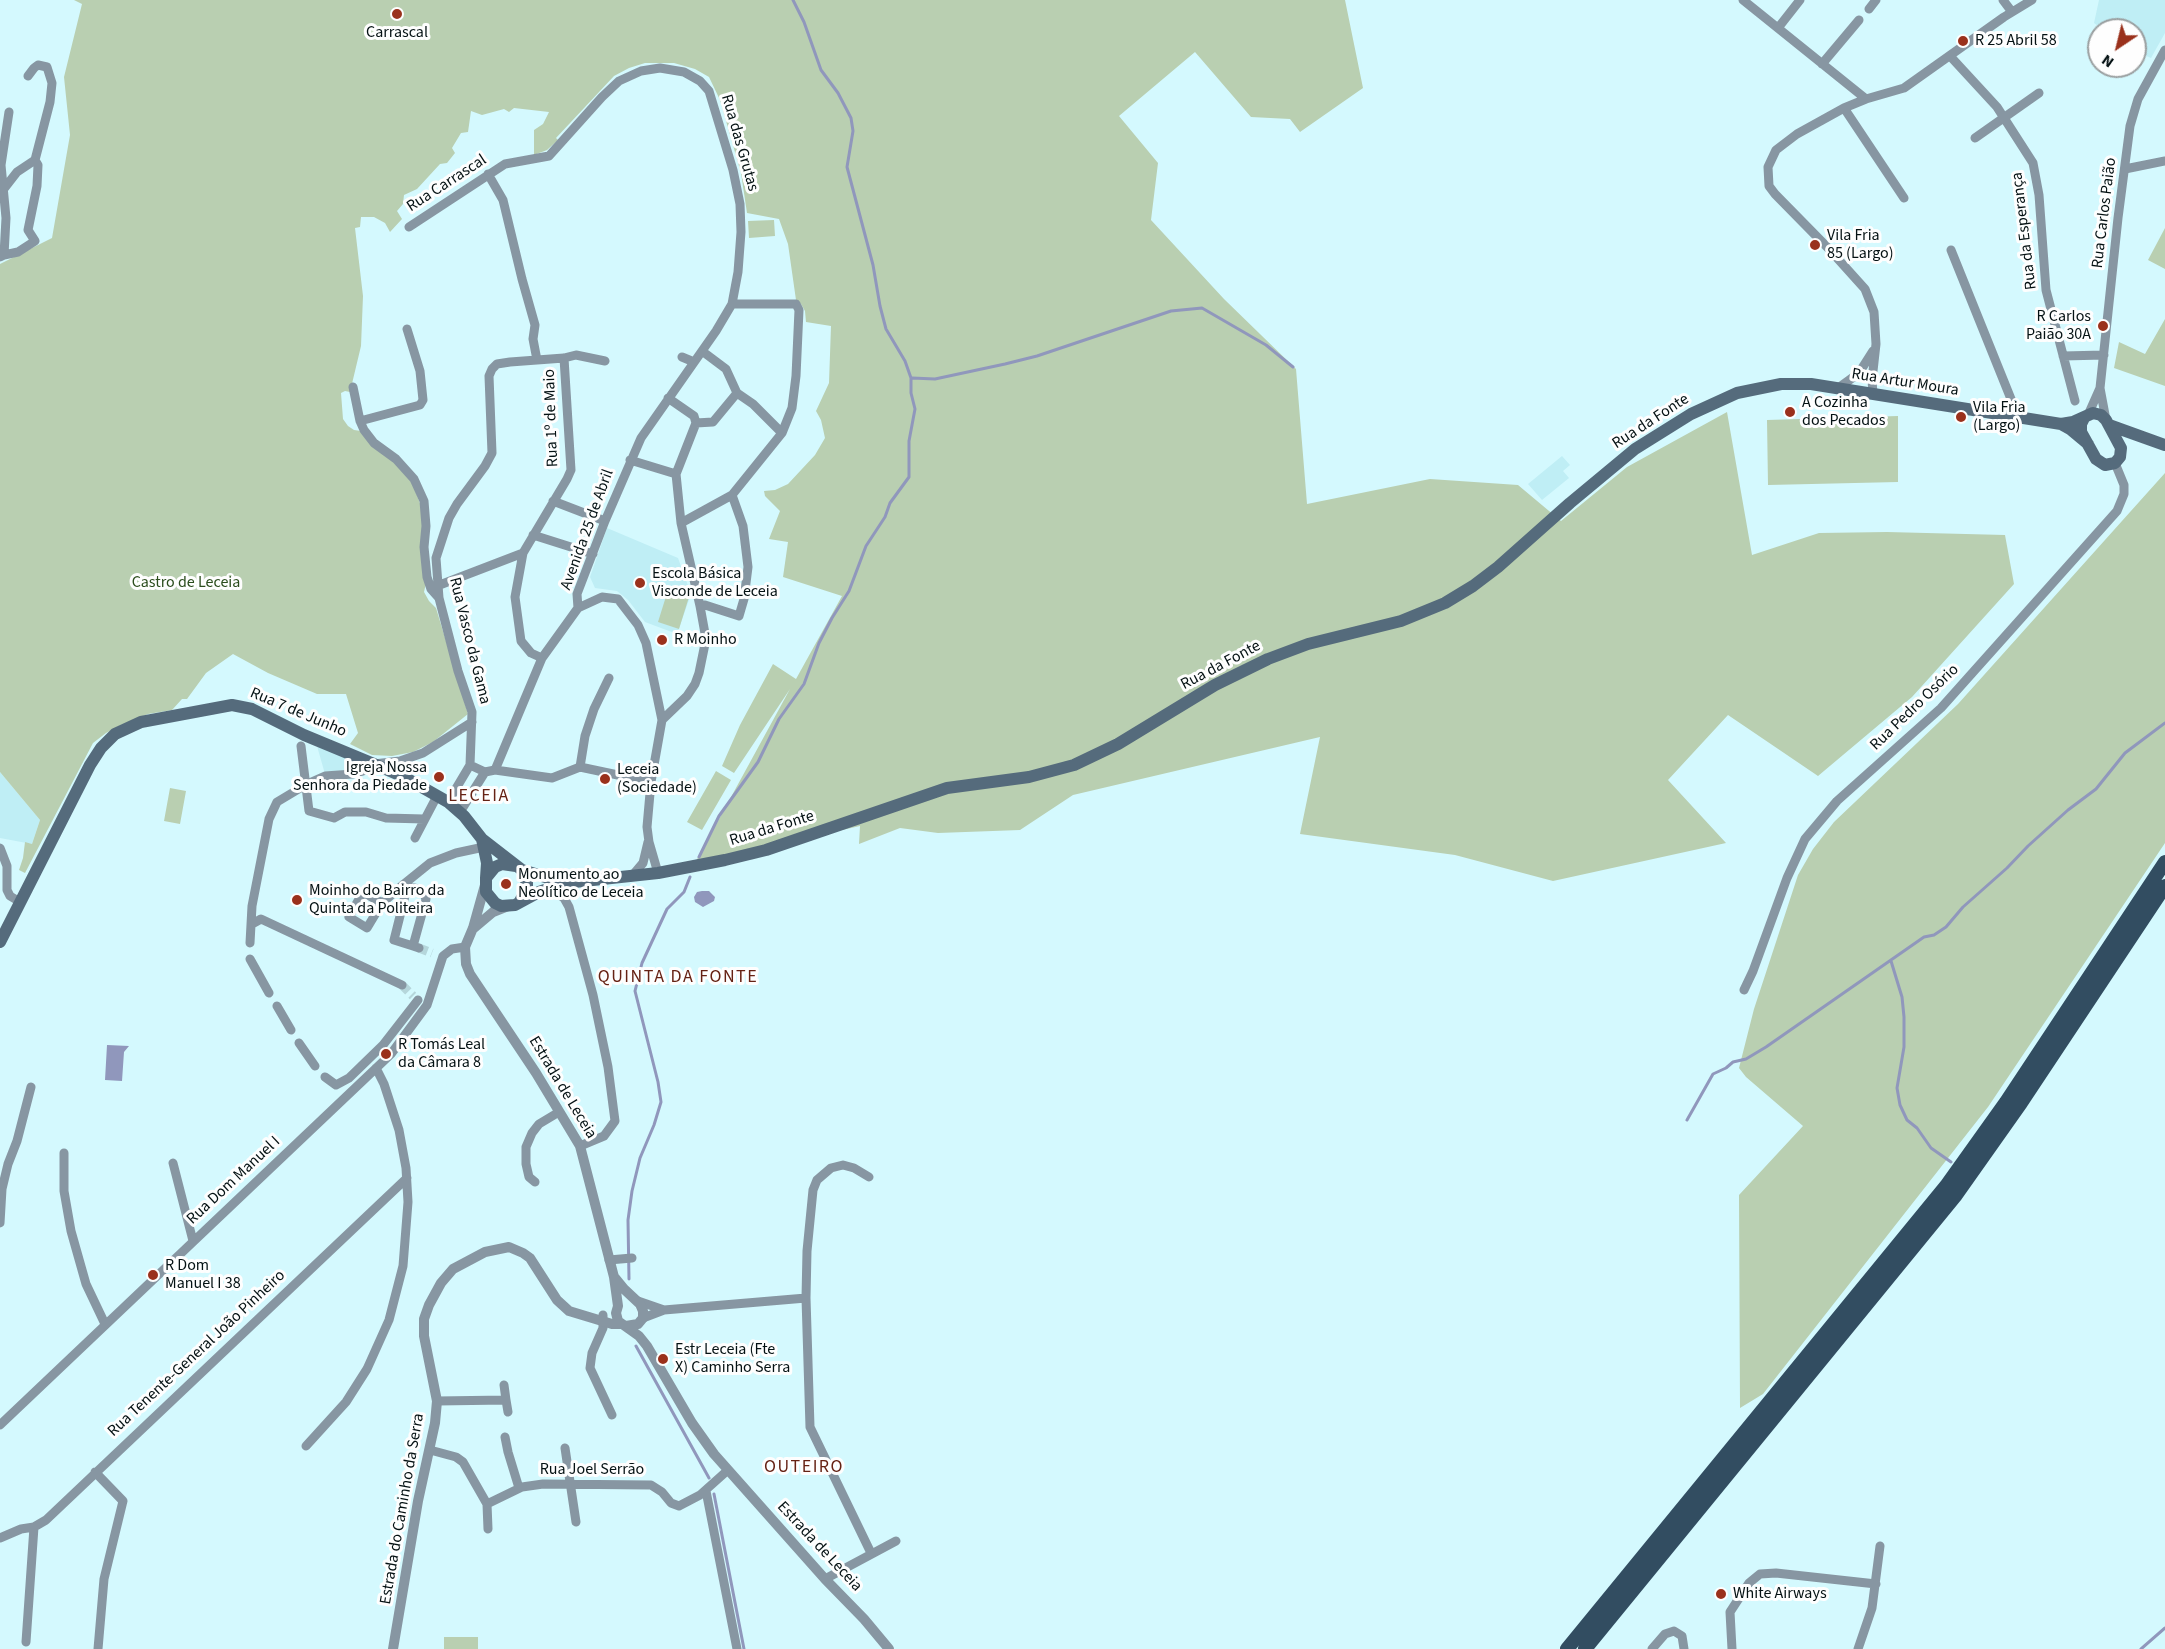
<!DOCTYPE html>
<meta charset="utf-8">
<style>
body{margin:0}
#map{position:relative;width:2165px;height:1649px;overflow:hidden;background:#d4f9fe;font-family:"Source Sans 3",sans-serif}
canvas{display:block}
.north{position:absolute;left:2087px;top:18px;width:60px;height:60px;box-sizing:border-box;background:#fefefe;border:2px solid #9a9fa0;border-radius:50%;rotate:215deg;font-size:16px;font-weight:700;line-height:24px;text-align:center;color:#041113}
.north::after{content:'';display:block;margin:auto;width:21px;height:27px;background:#9a311c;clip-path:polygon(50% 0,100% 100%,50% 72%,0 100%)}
</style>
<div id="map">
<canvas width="2165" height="1649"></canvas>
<div class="north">N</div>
</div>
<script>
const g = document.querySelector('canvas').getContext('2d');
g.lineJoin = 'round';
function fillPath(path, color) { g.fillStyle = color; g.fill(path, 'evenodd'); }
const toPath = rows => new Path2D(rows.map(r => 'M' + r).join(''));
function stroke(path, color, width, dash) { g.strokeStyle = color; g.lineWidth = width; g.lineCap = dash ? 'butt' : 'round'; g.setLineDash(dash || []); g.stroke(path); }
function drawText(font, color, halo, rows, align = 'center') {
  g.font = font + ' "Source Sans 3",sans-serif'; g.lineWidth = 6; g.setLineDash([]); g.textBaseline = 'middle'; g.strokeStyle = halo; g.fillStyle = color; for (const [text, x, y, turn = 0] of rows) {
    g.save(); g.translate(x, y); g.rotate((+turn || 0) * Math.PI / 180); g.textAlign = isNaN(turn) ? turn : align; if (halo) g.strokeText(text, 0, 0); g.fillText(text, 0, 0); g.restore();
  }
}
const built = toPath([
 [2099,0,2165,0,2165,33,2151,58,2135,51,2135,30,2104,30,2094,23],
 [1562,456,1570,465,1563,471,1569,478,1542,500,1528,484],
 [607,528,678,558,691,594,677,634,645,622,628,600,617,591,595,588,590,577],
 [317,746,349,759,361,766,352,772,325,774],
 [0,772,40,820,32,844,0,838]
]);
const green = toPath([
 [74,0,1345,0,1363,88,1300,132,1290,119,1251,117,1195,52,1119,116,1158,163,1151,220,1224,299,1296,369,1307,504,1430,479,1518,485,1561,521,1627,467,1727,412,1752,555,1819,533,1887,532,2005,535,2014,584,1912,697,1818,776,1728,715,1668,780,1726,843,1553,881,1455,855,1300,834,1320,737,1073,795,1020,830,938,833,900,828,859,844,860,826,695,863,790,689,734,773,722,766,740,725,773,664,796,679,842,596,783,577,788,542,769,539,780,511,765,496,764,491,775,490,788,484,815,455,825,438,821,420,816,411,829,383,831,326,806,322,805,311,801,304,796,300,788,244,779,219,747,213,741,173,720,100,709,77,695,69,674,63,645,63,629,68,614,76,556,138,558,140,547,150,534,155,534,130,543,124,549,112,514,108,509,112,504,109,482,115,471,111,468,132,461,133,452,148,455,153,447,163,440,164,417,189,404,195,403,204,397,211,402,219,390,232,385,223,374,217,361,217,360,227,355,228,363,296,361,346,350,392,345,391,341,393,343,419,348,426,354,430,361,431,394,462,412,482,421,506,426,583,424,592,429,601,436,608,468,714,433,742,413,752,392,756,372,755,350,744,358,733,346,694,317,694,268,673,233,654,206,673,187,699,182,699,172,710,148,714,121,725,106,733,93,743,25,873,19,870,23,858,25,842,32,844,40,820,0,772,0,264,52,238,70,135,64,77,82,4],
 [774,220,775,236,749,238,748,221],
 [2165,228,2165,269,2148,260],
 [2165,319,2165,386,2114,368,2119,342,2145,354],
 [1898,416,1898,482,1768,485,1767,420],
 [2165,473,2165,843,1988,1107,1763,1394,1740,1408,1739,1195,1803,1126,1746,1077,1739,1068,1754,1009,1798,875,1813,849,1834,822,1958,704],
 [668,590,689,597,679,629,658,622],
 [716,771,731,780,702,830,687,822],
 [170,788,186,791,180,824,164,821],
 [444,1637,478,1637,478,1649,444,1649]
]);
const water = toPath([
 [702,891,709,891,715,897,714,901,703,907,695,902,694,897,697,892],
 [107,1045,129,1046,124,1052,122,1081,105,1080]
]);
const stream = toPath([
 [912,378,935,379,1005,364,1037,356,1171,311,1202,308,1266,345,1293,367],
 [699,857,719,816,758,762,779,719,804,684,819,643,832,618,849,591,866,546,885,517,890,503,909,477,909,441,915,409,911,393,911,378,905,361,886,329,880,306,873,265,847,167,853,131,851,118,838,93,821,70,804,22,793,0],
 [1891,961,1902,997,1904,1017,1904,1047,1897,1088,1900,1105,1907,1120,1917,1128,1931,1148,1951,1162],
 [1687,1120,1713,1074,1726,1068,1733,1062,1746,1059,1766,1047,1924,937,1934,935,1946,927,1963,907,2007,868,2028,846,2068,810,2096,789,2125,753,2165,723],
 [629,1279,628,1220,632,1191,640,1158,654,1125,661,1102,658,1082,635,991,642,963,667,909,684,892,690,877],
 [636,1346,709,1478],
 [714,1494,744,1649],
 [2141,1649,2165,1628]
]);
const minorTunnel = toPath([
 [419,948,432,953],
 [402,985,413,996]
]);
const minor = toPath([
 [1743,0,1866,99],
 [2003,0,2012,12],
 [1869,9,1876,0],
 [1778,28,1800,0],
 [1950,56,1997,107,2033,163,2039,195,2046,290,2075,401],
 [1822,64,1859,20],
 [1844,108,1904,198],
 [1975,138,2039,93],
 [2125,169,2165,161],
 [488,174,503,200,522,279,535,325,533,339,537,360],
 [3,190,17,172,35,160,50,102,52,83,47,67,38,65,34,68,28,76],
 [409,227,505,164,549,156,602,97,619,81,641,71,660,68,684,72,700,81,709,91,733,170,740,204,741,232,738,272,732,304,716,331,641,438,605,521,577,594,578,608,542,658,495,770],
 [1951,250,2011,399,2010,416],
 [4,255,18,252,35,241,28,230,37,186,38,165,35,160],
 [0,257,4,255,6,218,1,165,9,112],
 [702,351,726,369,737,393,753,404,782,433],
 [2063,356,2104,355],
 [682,357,694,362],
 [353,387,360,421,364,430,374,443,396,459,414,479,424,501,426,526,424,547,427,577,431,589,439,598],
 [1837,389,1859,373,1873,351],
 [1873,394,1872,380,1876,344,1874,312,1865,289,1829,249,1775,194,1769,186,1768,167,1776,150,1797,134,1844,108,1866,99,1904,88,2004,17,2032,0],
 [668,398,694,416,696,423],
 [2088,415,2100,388],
 [2106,420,2100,388,2118,218,2130,126,2138,99,2165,50],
 [360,421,420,405,423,400,420,371,407,329],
 [696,423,676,474,681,523,732,495,782,433,792,408,796,376,799,310,796,304,732,304],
 [696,423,713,422,737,393],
 [630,460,676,474],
 [553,501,605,521],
 [533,535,593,554],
 [523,553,515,597,521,641,531,653,542,658],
 [437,586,523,553,567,479,571,470,564,358],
 [700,606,705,605,739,616,744,599,748,567,743,526,732,495],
 [578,608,602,597,618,599,638,625,646,643,662,720,651,782,647,827,649,842,658,873],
 [662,720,687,696,695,684,699,673,706,639,700,606,681,523],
 [301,746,309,811,334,818,345,812,366,812,386,818,424,819],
 [470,765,472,712,458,671,439,598,436,558,449,518,457,504,485,466,492,453,489,376,492,369,497,364,510,362,564,358,576,355,605,361],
 [580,767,585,736,594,709,609,678],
 [580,767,651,782],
 [485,772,495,770,552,778,580,767],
 [448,802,470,765,485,772],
 [460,812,485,772],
 [415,838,437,796],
 [0,848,7,866,7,890,10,896,20,902],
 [632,876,643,863,648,842],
 [404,884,430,863,456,853,484,847],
 [551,889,564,898,569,907,593,995,608,1067,615,1121,604,1136,580,1146],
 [382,903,363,892,349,917,367,928,382,903,404,884,407,888],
 [252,924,261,919,402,985],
 [250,943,252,906,269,819,277,802,307,784,325,776,353,774,363,771,374,764,400,761,423,753,472,722],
 [413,946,426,899,423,892,415,888,407,888,394,940,413,946,419,948],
 [250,959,269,993],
 [1744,990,1753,971,1787,878,1805,839,1837,801,1941,708,2117,511,2124,494,2124,485,2115,463],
 [277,1006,291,1030],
 [299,1043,315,1066],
 [325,1077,336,1085,349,1078,383,1045,418,1000],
 [64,1153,64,1191,71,1231,86,1284,105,1324],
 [173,1163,193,1241],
 [869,1177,854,1168,843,1165,831,1168,817,1180,813,1190,807,1251,806,1298,810,1427,871,1553],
 [535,1182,529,1177,526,1164,526,1147,532,1133,539,1124,559,1112],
 [0,1223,2,1189,8,1164,17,1141,31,1087],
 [609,1260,632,1258],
 [638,1301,664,1310],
 [603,1315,603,1328,592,1353,590,1368,612,1415],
 [643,1318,664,1310,806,1298],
 [506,1400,508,1412],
 [437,1401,506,1400,504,1385],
 [0,1425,391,1054,427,1005,443,956,452,949,465,947],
 [505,1437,508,1452,519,1488],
 [306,1446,346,1402,367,1369,389,1320,403,1266,408,1202,406,1168,399,1130,384,1084,376,1068],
 [565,1448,576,1522],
 [430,1450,456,1457,463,1462,487,1504,522,1487,543,1484,651,1485,662,1492,671,1503,679,1506,700,1495,728,1470],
 [95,1472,123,1501,104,1579,98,1649],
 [706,1491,737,1649],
 [487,1504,488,1529],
 [0,1538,21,1529,34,1527,46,1520,407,1178],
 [825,1579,896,1541],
 [26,1642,34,1527],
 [1652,1649,1665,1634,1674,1631,1682,1636,1684,1649],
 [1732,1649,1730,1612,1749,1583,1760,1574,1776,1573,1876,1584],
 [1858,1649,1872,1608,1880,1546]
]);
const tertiary = toPath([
 [485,885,473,928,465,947,466,964,470,974,536,1073,580,1146,614,1277,618,1306,616,1313,618,1321,639,1336,647,1346,692,1423,714,1454,825,1579,864,1619,889,1649],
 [474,928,493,912,508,906],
 [615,1278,624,1289,640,1304,643,1311,643,1318,638,1324,626,1326],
 [393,1649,418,1501,435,1423,437,1401,424,1336,424,1319,429,1305,441,1283,453,1269,485,1252,509,1247,523,1253,530,1258,557,1300,569,1311,612,1324,621,1324]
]);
const secondary = toPath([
 [2061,424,2073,422,2093,413,2101,415,2106,420,2121,448,2120,457,2115,463,2105,465,2096,459,2081,432,2081,424,2084,418],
 [2109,425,2165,445],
 [482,839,487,863,486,878],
 [516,866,502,864,495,867,486,878,486,892,495,903,501,906,515,905,539,892,565,883,658,873,725,860,766,850,947,788,1029,777,1074,765,1118,744,1215,685,1268,659,1308,644,1401,621,1445,603,1473,586,1498,567,1570,503,1635,449,1691,414,1737,393,1781,384,1811,384,2061,424,2070,429,2088,444],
 [522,870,565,883],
 [0,942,90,765,101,748,115,734,141,722,232,705,252,709,304,735,374,764,404,777,448,802,464,816,482,839,522,870,527,883,527,889,520,901]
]);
const primary = toPath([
 [1567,1649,1946,1186,2006,1102,2165,862],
 [1585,1649,1956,1195,2021,1103,2165,886]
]);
const markers = [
 [397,14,6,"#9a311c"],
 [1963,41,6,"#9a311c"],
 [1815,245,6,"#9a311c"],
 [2103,326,6,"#9a311c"],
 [1790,412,6,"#9a311c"],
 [1961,417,6,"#9a311c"],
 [640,583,6,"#9a311c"],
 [662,640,6,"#9a311c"],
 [439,777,6,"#9a311c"],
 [605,779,6,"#9a311c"],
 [506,884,6,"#9a311c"],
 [297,900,6,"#9a311c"],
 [386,1054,6,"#9a311c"],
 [153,1275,6,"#9a311c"],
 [663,1359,6,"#9a311c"],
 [1721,1594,6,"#9a311c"]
];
const poiNames = [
 ["Carrascal",397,33,"center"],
 ["R 25 Abril 58",1975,41],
 ["Vila Fria",1827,236],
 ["85 (Largo)",1827,254],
 ["R Carlos",2091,317,"right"],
 ["Paião 30A",2091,335,"right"],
 ["A Cozinha",1802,403],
 ["dos Pecados",1802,421],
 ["Vila Fria",1973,408],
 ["(Largo)",1973,426],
 ["Escola Básica",652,574],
 ["Visconde de Leceia",652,592],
 ["R Moinho",674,640],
 ["Igreja Nossa",427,768,"right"],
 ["Senhora da Piedade",427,786,"right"],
 ["Leceia",617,770],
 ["(Sociedade)",617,788],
 ["Monumento ao",518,875],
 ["Neolítico de Leceia",518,893],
 ["Moinho do Bairro da",309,891],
 ["Quinta da Politeira",309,909],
 ["R Tomás Leal",398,1045],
 ["da Câmara 8",398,1063],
 ["R Dom",165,1266],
 ["Manuel I 38",165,1284],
 ["Estr Leceia (Fte",675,1350],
 ["X) Caminho Serra",675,1368],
 ["White Airways",1733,1594]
];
const streetNames = [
 ["Rua das Grutas",739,143,74],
 ["Rua Carrascal",447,184,-33],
 ["Rua Carlos Paião",2105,213,-83],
 ["Rua da Esperança",2025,231,-97],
 ["Rua Artur Moura",1905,383,9],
 ["Rua 1º de Maio",552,418,-92],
 ["Rua da Fonte",1651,422,-33],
 ["Avenida 25 de Abril",588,530,-70],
 ["Rua Vasco da Gama",469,641,76],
 ["Rua da Fonte",1221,666,-28],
 ["Rua Pedro Osório",1915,708,-44],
 ["Rua 7 de Junho",298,713,23],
 ["Rua da Fonte",772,829,-17],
 ["Estrada de Leceia",562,1088,59],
 ["Rua Dom Manuel I",234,1181,-43],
 ["Rua Tenente-General João Pinheiro",197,1354,-43],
 ["Rua Joel Serrão",592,1470],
 ["Estrada do Caminho da Serra",403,1509,-80],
 ["Estrada de Leceia",819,1547,47]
];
const parkNames = [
 ["Castro de Leceia",186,583]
];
const neighbourhoodNames = [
 ["LECEIA",479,797],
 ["QUINTA DA FONTE",678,978],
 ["OUTEIRO",804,1468]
];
fillPath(built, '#bfeef5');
fillPath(green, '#b9cfb1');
fillPath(water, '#9097bc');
stroke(stream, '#9097bc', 3);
stroke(minorTunnel, '#b5d6db', 9, [9, 4.5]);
stroke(minor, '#8796a2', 9);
stroke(tertiary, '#8796a2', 10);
stroke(secondary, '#556b7c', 12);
stroke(primary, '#324d61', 14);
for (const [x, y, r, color] of markers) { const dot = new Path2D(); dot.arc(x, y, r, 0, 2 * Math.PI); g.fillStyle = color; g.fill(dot); stroke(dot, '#fefefe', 2); }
drawText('16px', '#041113', '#fefefe', poiNames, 'left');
drawText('16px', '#041113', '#fefefe', streetNames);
drawText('16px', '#2b4d1d', '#fefefe', parkNames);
g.letterSpacing = '1.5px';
drawText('18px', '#652214', '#fefefe', neighbourhoodNames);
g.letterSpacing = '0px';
</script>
